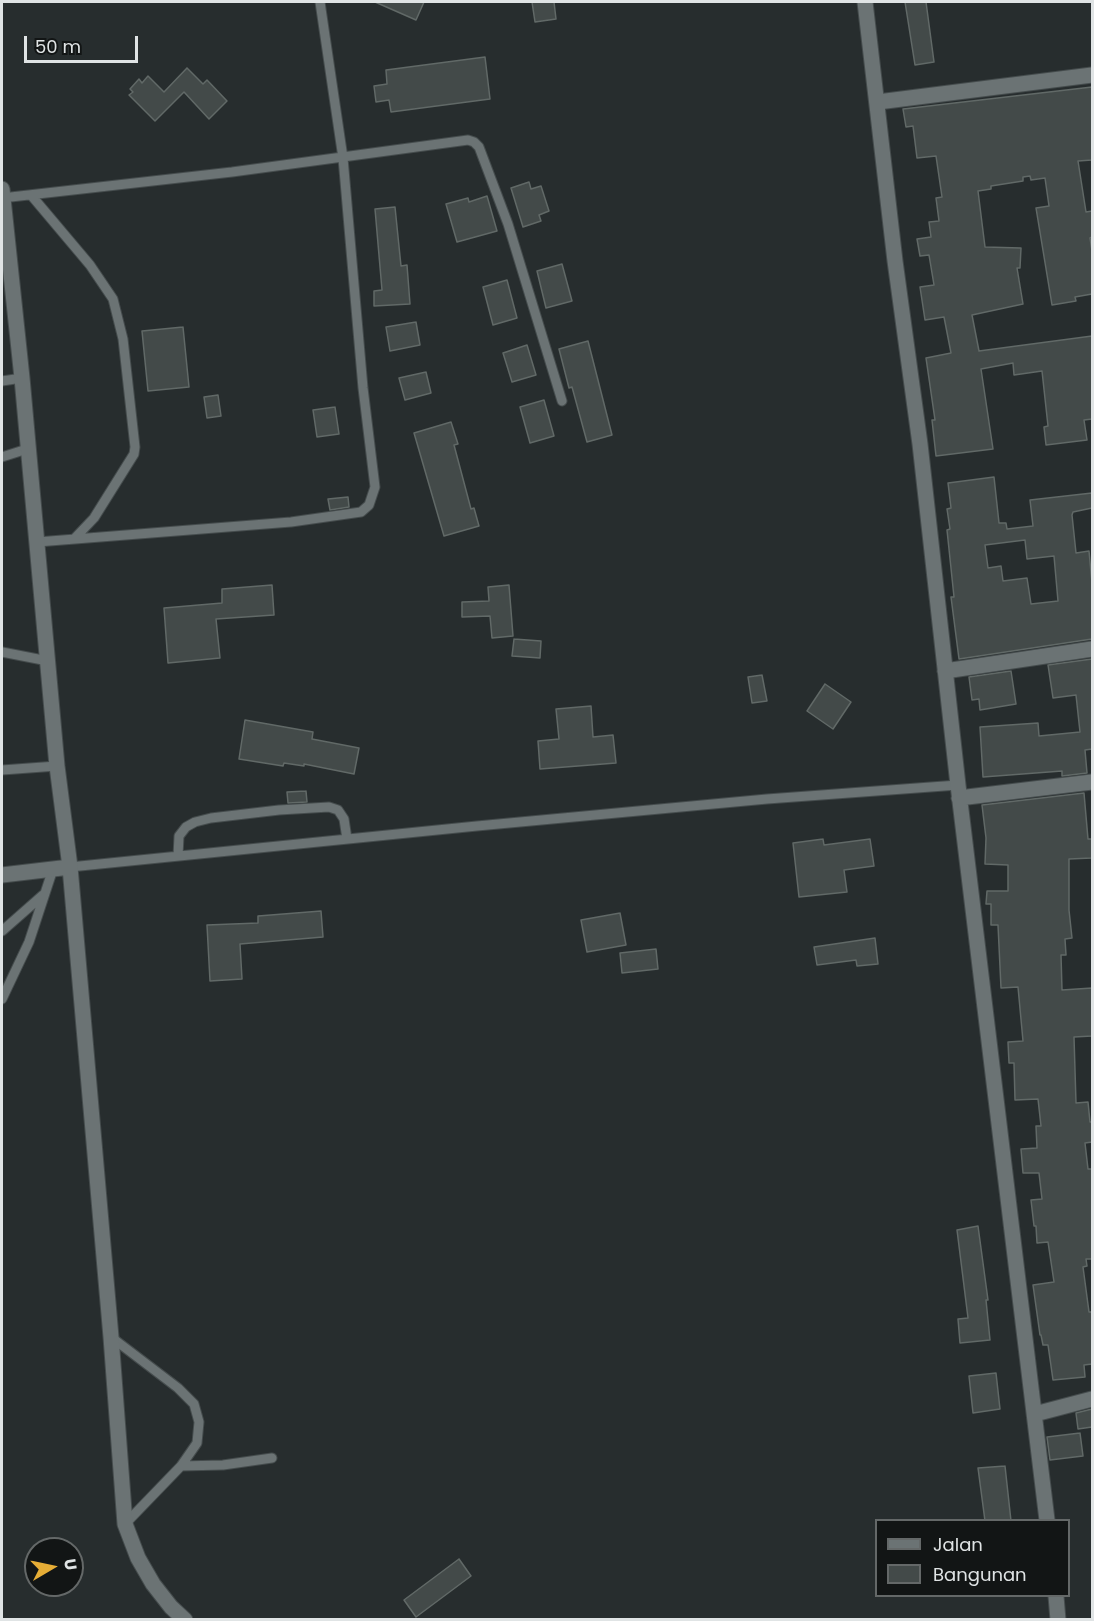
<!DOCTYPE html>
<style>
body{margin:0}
#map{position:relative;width:1094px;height:1621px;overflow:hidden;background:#272d2e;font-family:Poppins,sans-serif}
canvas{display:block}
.frame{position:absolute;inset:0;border:3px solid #e0e4e5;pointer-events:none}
.legend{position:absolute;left:875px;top:1519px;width:195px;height:78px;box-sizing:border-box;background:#121515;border:2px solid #646868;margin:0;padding:8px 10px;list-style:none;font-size:18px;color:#e0e4e5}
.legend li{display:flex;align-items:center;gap:12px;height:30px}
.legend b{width:30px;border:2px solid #646868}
.north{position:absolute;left:24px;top:1537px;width:60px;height:60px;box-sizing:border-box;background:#121515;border:2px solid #646868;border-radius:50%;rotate:81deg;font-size:16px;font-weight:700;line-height:24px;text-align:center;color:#e0e4e5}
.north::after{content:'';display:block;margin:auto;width:21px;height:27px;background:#e6ad36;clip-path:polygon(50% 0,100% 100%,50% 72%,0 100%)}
.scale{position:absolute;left:24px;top:36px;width:114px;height:27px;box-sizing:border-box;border:3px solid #e0e4e5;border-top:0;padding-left:8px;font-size:18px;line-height:21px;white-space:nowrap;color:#e0e4e5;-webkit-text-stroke:4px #121515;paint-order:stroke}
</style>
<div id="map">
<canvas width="1094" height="1621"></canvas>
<div class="frame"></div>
<ul class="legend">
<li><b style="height:8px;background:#6b7374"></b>Jalan</li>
<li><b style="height:16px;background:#434a49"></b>Bangunan</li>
</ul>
<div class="north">U</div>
<div class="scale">50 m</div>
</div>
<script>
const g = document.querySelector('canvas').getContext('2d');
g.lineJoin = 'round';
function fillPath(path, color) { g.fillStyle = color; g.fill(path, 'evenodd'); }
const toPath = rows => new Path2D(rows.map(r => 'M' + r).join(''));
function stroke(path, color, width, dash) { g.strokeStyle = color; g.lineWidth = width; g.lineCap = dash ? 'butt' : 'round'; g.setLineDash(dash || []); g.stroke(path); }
const building = toPath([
 [375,2,424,2,416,20,375,2],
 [532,2,554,2,556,19,535,22,532,2],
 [905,2,926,2,934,62,915,65,905,2],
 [485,57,490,99,391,112,389,100,376,102,374,86,387,84,386,70,485,57],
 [187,68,203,84,207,80,227,101,209,119,184,92,155,121,129,95,133,92,130,89,139,79,142,83,148,76,164,92,187,68],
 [1092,87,1092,160,1078,161,1086,212,1092,211,1092,237,1090,238,1092,251,1092,294,1075,297,1076,301,1052,305,1036,208,1049,206,1045,178,1031,180,1030,176,1023,177,1023,181,991,186,991,189,978,191,985,247,1021,248,1020,268,1017,268,1023,304,972,315,979,351,1092,336,1092,419,1084,420,1087,440,1046,445,1044,427,1048,426,1042,371,1014,375,1013,363,981,369,993,449,936,456,932,420,935,420,926,358,951,353,944,317,925,320,920,287,934,285,929,255,920,256,917,239,931,237,929,222,939,221,936,198,942,197,936,156,917,158,913,126,906,127,903,109,1092,87],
 [529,182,531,189,541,186,549,211,539,215,541,221,523,227,511,188,529,182],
 [487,196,497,231,457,242,446,204,468,198,469,202,487,196],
 [395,207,401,266,407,265,410,304,374,306,374,291,382,290,375,209,395,207],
 [562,264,572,301,546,308,537,271,562,264],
 [507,280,517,318,493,325,483,287,507,280],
 [416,322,420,345,390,351,386,327,416,322],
 [183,327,189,387,148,391,142,331,183,327],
 [588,341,612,435,587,442,572,387,569,388,559,349,588,341],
 [527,345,536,375,512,382,503,353,527,345],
 [426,372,431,393,405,400,399,378,426,372],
 [218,395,221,416,207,418,204,397,218,395],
 [544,400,554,436,530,443,520,407,544,400],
 [335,407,339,434,317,437,313,410,335,407],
 [451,422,458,444,454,445,471,509,474,508,479,526,444,536,414,433,451,422],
 [994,477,999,523,1006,523,1007,529,1033,526,1030,500,1092,493,1092,508,1073,512,1072,515,1076,553,1089,551,1092,583,1092,639,959,659,951,597,954,597,947,530,950,529,947,509,951,508,948,483,994,477],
 [1025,540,1027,559,1054,556,1058,601,1031,604,1027,578,1003,581,1001,566,988,568,985,545,1025,540],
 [348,497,349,507,330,510,328,499,348,497],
 [272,585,274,615,216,619,220,658,168,663,164,608,222,603,222,589,272,585],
 [509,585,513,636,492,638,490,616,462,617,462,602,489,601,488,587,509,585],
 [514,639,541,641,540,658,512,656,514,639],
 [1092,659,1092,749,1085,750,1087,773,1062,776,1062,771,983,777,980,727,1038,723,1039,736,1080,732,1076,695,1053,698,1048,665,1092,659],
 [1011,671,1016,704,980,710,979,699,972,700,969,677,1011,671],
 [762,675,767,701,752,703,748,677,762,675],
 [825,684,851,702,833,729,807,711,825,684],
 [591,706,593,737,613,735,616,763,540,769,538,741,559,739,556,709,591,706],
 [245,720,313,732,312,739,359,748,354,774,304,764,304,766,284,763,283,766,239,759,245,720],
 [306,791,307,802,288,803,287,792,306,791],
 [1084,793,1088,839,1092,839,1092,858,1069,859,1069,910,1072,938,1065,939,1066,955,1061,955,1062,990,1092,988,1092,1036,1074,1037,1076,1103,1088,1102,1090,1122,1092,1122,1092,1142,1085,1143,1088,1169,1092,1169,1092,1259,1086,1259,1087,1266,1083,1267,1089,1312,1092,1312,1092,1364,1084,1365,1085,1377,1053,1380,1048,1345,1043,1345,1041,1335,1040,1335,1033,1285,1054,1282,1048,1242,1037,1243,1036,1226,1034,1226,1031,1200,1042,1199,1039,1173,1023,1173,1021,1149,1037,1148,1036,1126,1041,1126,1038,1099,1015,1100,1014,1063,1009,1063,1008,1042,1023,1041,1018,987,1001,988,998,925,991,925,991,904,986,904,987,891,1008,891,1008,865,985,864,986,838,982,805,1084,793],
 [823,839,824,845,870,839,874,866,844,870,847,892,799,897,793,843,823,839],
 [321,911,323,937,240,944,242,979,210,981,207,925,258,923,258,916,321,911],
 [620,913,626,945,587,952,581,920,620,913],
 [875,938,878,964,857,966,856,960,817,965,814,947,875,938],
 [656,949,658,969,622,973,620,953,656,949],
 [978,1226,988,1300,986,1300,990,1340,960,1343,958,1319,968,1318,957,1230,978,1226],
 [996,1373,1000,1409,973,1413,969,1376,996,1373],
 [1092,1409,1092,1427,1078,1429,1076,1413,1092,1409],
 [1080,1433,1083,1456,1050,1460,1047,1437,1080,1433],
 [1005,1466,1011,1521,985,1521,978,1468,1005,1466],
 [459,1559,471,1576,416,1617,404,1600,459,1559]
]);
const lane = toPath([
 [31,195,90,265,113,299,123,339,135,447,134,454,94,518,74,539],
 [2,198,232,172,468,140,474,142,479,147,508,224,562,401],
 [2,381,22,378],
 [2,457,27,449],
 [37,542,291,522,361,512,369,505,375,487,363,388,343,158,320,2],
 [2,652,48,661],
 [2,770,57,766],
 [178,856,179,836,186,827,195,822,211,818,279,810,329,807,338,810,344,819,347,839],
 [70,867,477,826,767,799,958,785],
 [2,931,43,895],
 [2,999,29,942,53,869],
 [111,1337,178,1388,194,1404,199,1422,197,1443,181,1466,125,1524],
 [181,1466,223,1465,272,1458]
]);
const street = toPath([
 [865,2,895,261,920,444,958,785,1047,1520],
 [878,102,1092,75],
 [2,189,22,378,57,766,70,867,111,1337,125,1524,138,1558,153,1584,171,1607,185,1620],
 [945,671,1092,649],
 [959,798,1092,782],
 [2,875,70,867],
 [1035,1414,1092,1399],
 [1056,1596,1058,1620]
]);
fillPath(building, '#434a49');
stroke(building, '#616967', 1.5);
stroke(lane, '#454c4d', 11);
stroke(street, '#454c4d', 17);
stroke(lane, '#6b7374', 9);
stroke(street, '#6b7374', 15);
</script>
